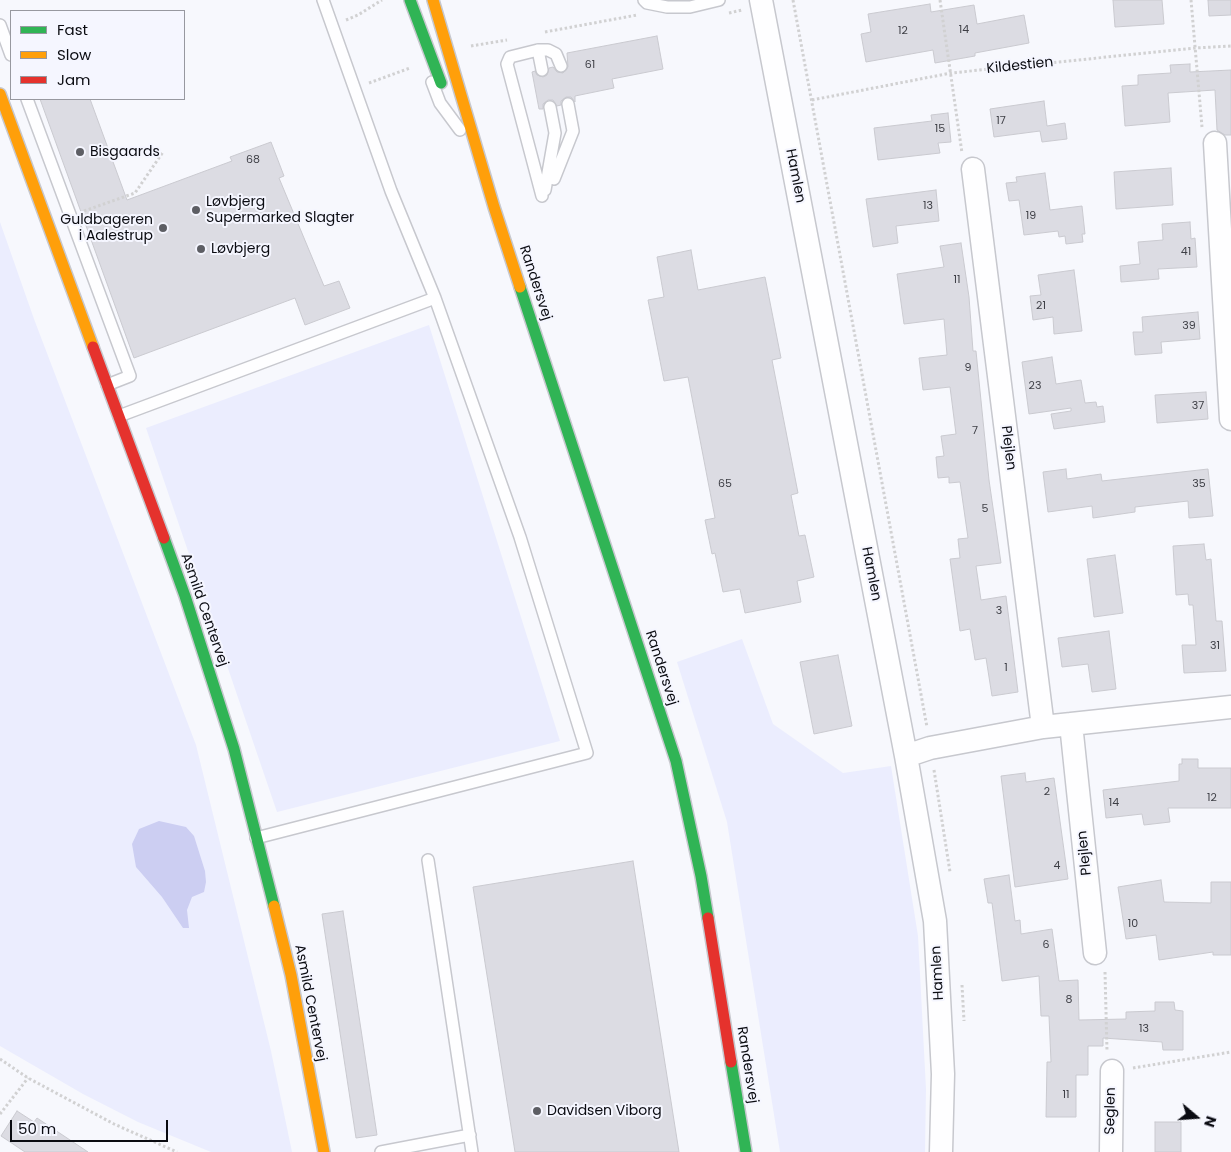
<!DOCTYPE html>
<meta charset="utf-8">
<style>
body{margin:0}
#map{position:relative;width:1231px;height:1152px;overflow:hidden;background:#f7f8fd;font-family:Poppins,sans-serif}
canvas{display:block}
.legend{position:absolute;left:10px;top:10px;width:175px;height:90px;box-sizing:border-box;background:#f5f6ff;border:1px solid #9798a0;margin:0;padding:6px 9px;list-style:none;font-size:15px;color:#0a0b11}
.legend li{display:flex;align-items:center;gap:10px;height:25px}
.legend b{width:25px;border:1px solid #9798a0}
.north{position:absolute;left:1171px;top:1092px;width:50px;height:50px;-webkit-text-stroke:4px #f5f6ff;paint-order:stroke;rotate:108deg;font-size:14px;font-weight:700;line-height:20px;text-align:center;color:#0a0b11}
.north::after{content:'';display:block;margin:auto;width:18px;height:22px;background:#0a0b11;clip-path:polygon(50% 0,100% 100%,50% 72%,0 100%)}
.scale{position:absolute;left:10px;top:1120px;width:158px;height:22px;box-sizing:border-box;border:2px solid #0a0b11;border-top:0;padding-left:6px;font-size:15px;line-height:18px;white-space:nowrap;color:#0a0b11;-webkit-text-stroke:4px #f5f6ff;paint-order:stroke}
</style>
<div id="map">
<canvas width="1231" height="1152"></canvas>
<ul class="legend">
<li><b style="height:6px;background:#30b455"></b>Fast</li>
<li><b style="height:6px;background:#ff9f0a"></b>Slow</li>
<li><b style="height:6px;background:#e5322d"></b>Jam</li>
</ul>
<div class="north">N</div>
<div class="scale">50 m</div>
</div>
<script>
const g = document.querySelector('canvas').getContext('2d');
g.lineJoin = 'round';
function fillPath(path, color) { g.fillStyle = color; g.fill(path, 'evenodd'); }
const toPath = rows => new Path2D(rows.map(r => 'M' + r).join(''));
function stroke(path, color, width, dash) { g.strokeStyle = color; g.lineWidth = width; g.lineCap = dash ? 'butt' : 'round'; g.setLineDash(dash || []); g.stroke(path); }
function drawText(font, color, halo, rows, align = 'center') {
  g.font = font + ' Poppins,sans-serif'; g.lineWidth = 4; g.setLineDash([]); g.textBaseline = 'middle'; g.strokeStyle = halo; g.fillStyle = color; for (const [text, x, y, turn = 0] of rows) {
    g.save(); g.translate(x, y); g.rotate((+turn || 0) * Math.PI / 180); g.textAlign = isNaN(turn) ? turn : align; if (halo) g.strokeText(text, 0, 0); g.fillText(text, 0, 0); g.restore();
  }
}
const green = toPath([
 [0,222,34,319,196,745,271,1051,292,1152,211,1152,138,1122,83,1094,0,1046],
 [429,325,560,741,277,812,146,428],
 [742,639,773,724,843,773,891,766,918,936,926,1089,925,1152,780,1152,727,822,677,662]
]);
const water = toPath([
 [159,821,186,827,194,836,205,871,206,882,204,892,192,897,187,910,189,928,183,928,162,897,136,867,132,844,139,829]
]);
const building = toPath([
 [1113,0,1162,0,1164,24,1115,27,1113,0],
 [1208,0,1231,0,1231,15,1209,16,1208,0],
 [930,4,931,12,974,5,977,24,1024,15,1029,43,975,53,975,56,935,63,933,50,866,62,861,34,871,32,868,14,930,4],
 [657,36,663,69,612,79,614,88,575,96,575,102,571,97,566,97,561,101,561,105,557,106,553,100,548,100,543,104,543,109,539,109,532,72,535,71,537,75,543,77,547,75,549,68,553,67,557,72,563,73,568,67,567,53,657,36],
 [1190,64,1190,72,1231,70,1231,135,1225,135,1217,130,1215,90,1168,93,1170,122,1125,126,1122,86,1138,85,1138,75,1171,73,1170,65,1190,64],
 [40,99,90,99,127,200,232,161,230,157,271,142,284,176,279,178,324,286,339,281,350,308,305,325,295,298,134,358,40,99],
 [1044,101,1047,126,1065,123,1067,139,1042,142,1040,131,994,137,990,109,1044,101],
 [948,113,951,142,938,143,940,153,878,160,874,128,932,121,931,115,948,113],
 [1171,168,1173,205,1116,209,1114,172,1171,168],
 [1045,173,1050,210,1082,206,1085,234,1082,234,1083,242,1066,244,1065,236,1059,237,1058,231,1024,235,1019,200,1009,201,1006,183,1017,182,1016,177,1045,173],
 [936,190,939,221,896,226,898,243,873,247,866,199,936,190],
 [1190,222,1191,239,1195,238,1197,267,1158,269,1159,279,1121,282,1120,266,1140,264,1138,242,1163,240,1162,224,1190,222],
 [961,243,969,297,973,351,976,351,989,480,1001,563,976,566,981,600,1006,596,1018,692,992,696,986,658,975,660,970,629,960,631,950,559,960,558,958,539,968,538,960,482,949,483,949,477,938,478,936,457,944,456,941,436,956,434,950,387,923,390,919,358,947,355,944,319,904,324,897,274,944,267,940,246,961,243],
 [691,250,698,290,765,277,781,358,772,360,798,493,791,495,799,536,805,535,814,577,797,581,801,602,745,613,740,589,723,592,715,553,712,554,705,520,715,518,688,377,664,381,648,300,664,297,657,257,691,250],
 [1074,270,1082,331,1054,334,1053,317,1033,320,1030,296,1041,295,1038,275,1074,270],
 [1198,312,1200,339,1161,342,1162,353,1135,355,1133,332,1143,332,1142,317,1198,312],
 [1052,357,1056,384,1081,380,1085,403,1096,402,1097,407,1103,406,1105,422,1054,429,1051,414,1071,411,1071,408,1029,414,1022,362,1052,357],
 [1206,392,1208,419,1157,423,1155,395,1206,392],
 [1066,469,1067,479,1101,474,1102,481,1208,469,1213,516,1189,518,1188,501,1135,507,1135,512,1093,518,1092,506,1048,512,1043,472,1066,469],
 [1204,544,1206,560,1211,559,1216,621,1222,621,1226,671,1184,673,1182,645,1196,645,1193,605,1189,605,1188,594,1176,595,1173,546,1204,544],
 [1115,555,1123,613,1094,617,1087,559,1115,555],
 [1109,631,1116,689,1092,692,1088,664,1062,667,1058,638,1109,631],
 [838,655,852,726,814,734,800,662,838,655],
 [1182,759,1198,759,1198,768,1231,768,1231,808,1168,808,1170,822,1144,825,1142,814,1106,818,1103,790,1179,781,1179,764,1182,764,1182,759],
 [1025,773,1026,782,1054,778,1068,879,1015,887,1001,776,1025,773],
 [633,861,679,1152,515,1152,473,887,633,861],
 [1009,875,1015,921,1020,920,1021,934,1052,929,1059,981,1078,980,1079,1020,1126,1019,1126,1012,1155,1011,1155,1002,1174,1002,1175,1010,1183,1011,1183,1050,1163,1050,1162,1042,1103,1038,1103,1046,1088,1046,1088,1075,1076,1075,1076,1117,1046,1117,1047,1062,1051,1062,1049,1016,1041,1016,1039,976,1002,981,992,903,988,903,984,879,1009,875],
 [1161,880,1164,902,1211,903,1211,882,1231,882,1231,955,1213,955,1213,952,1159,960,1156,935,1126,939,1118,887,1161,880],
 [343,911,377,1135,356,1138,322,914,343,911],
 [17,1111,34,1122,37,1118,88,1152,25,1152,1,1136,17,1111],
 [1155,1122,1181,1122,1181,1152,1155,1152,1155,1122]
]);
const path = toPath([
 [793,0,927,727],
 [940,0,962,153],
 [1191,0,1202,127],
 [729,13,742,10],
 [346,20,358,15,382,0],
 [545,32,637,15],
 [471,46,507,40],
 [369,83,410,68],
 [812,100,951,73,1195,48,1231,46],
 [84,211,135,193,163,152],
 [934,770,950,872],
 [1105,972,1107,1051],
 [962,985,964,1021],
 [0,1059,28,1078,114,1124,177,1152],
 [1133,1068,1231,1052],
 [0,1114,28,1078]
]);
const lane = toPath([
 [644,0,647,3,667,7,690,7,719,0],
 [0,25,11,55],
 [538,50,542,70],
 [432,82,440,103,460,130],
 [27,99,130,376,107,385],
 [554,179,573,131,568,104],
 [545,190,555,133,550,107],
 [542,196,507,64,510,57,538,50,548,50,556,54,561,66],
 [119,416,435,298,391,191,323,0],
 [256,838,587,753,520,537,435,298],
 [428,860,472,1152],
 [381,1152,470,1135]
]);
const street = toPath([
 [761,0,906,756,935,921,943,1074,941,1152],
 [1215,143,1231,419],
 [973,169,1043,727],
 [1071,724,1095,953],
 [906,756,930,748,1043,727,1231,707],
 [1111,1152,1112,1071]
]);
const fast = toPath([
 [410,0,441,83],
 [520,287,676,761,701,876,708,918],
 [164,538,185,596,234,749,274,906],
 [731,1062,746,1152]
]);
const slow = toPath([
 [433,0,494,207,520,287],
 [0,94,93,347],
 [274,906,291,975,324,1152]
]);
const jam = toPath([
 [93,347,164,538],
 [708,918,731,1062]
]);
const markers = [
 [80,152,5,"#5d5e64"],
 [196,210,5,"#5d5e64"],
 [163,228,5,"#5d5e64"],
 [201,249,5,"#5d5e64"],
 [537,1111,5,"#5d5e64"]
];
const numberNames = [
 ["14",964,30],
 ["12",903,31],
 ["61",590,65],
 ["17",1001,121],
 ["15",940,129],
 ["68",253,160],
 ["13",928,206],
 ["19",1031,216],
 ["41",1186,252],
 ["11",957,280],
 ["21",1041,306],
 ["39",1189,326],
 ["9",968,368],
 ["23",1035,386],
 ["37",1198,406],
 ["7",975,431],
 ["65",725,484],
 ["35",1199,484],
 ["5",985,509],
 ["3",999,611],
 ["31",1215,646],
 ["1",1006,668],
 ["2",1047,792],
 ["12",1212,798],
 ["14",1114,803],
 ["4",1057,866],
 ["10",1133,924],
 ["6",1046,945],
 ["8",1069,1000],
 ["13",1144,1029],
 ["11",1066,1095]
];
const streetNames = [
 ["Kildestien",1020,66,-6],
 ["Hamlen",795,176,79],
 ["Randersvej",535,283,72],
 ["Plejlen",1008,448,83],
 ["Hamlen",871,574,79],
 ["Asmild Centervej",204,610,71],
 ["Randersvej",661,668,72],
 ["Plejlen",1085,853,-96],
 ["Hamlen",938,973,-93],
 ["Asmild Centervej",310,1003,79],
 ["Randersvej",747,1065,81],
 ["Seglen",1111,1111,-89]
];
const poiNames = [
 ["Bisgaards",90,152],
 ["Løvbjerg",206,202],
 ["Supermarked Slagter",206,218],
 ["Guldbageren",153,220,"right"],
 ["i Aalestrup",153,236,"right"],
 ["Løvbjerg",211,249],
 ["Davidsen Viborg",547,1111]
];
fillPath(green, '#ebedfe');
fillPath(water, '#cccef2');
fillPath(building, '#dcdce3');
stroke(building, '#cacad0', 1);
stroke(lane, '#c7c8ce', 14);
stroke(street, '#c7c8ce', 25);
stroke(fast, '#c7c8ce', 14);
stroke(slow, '#c7c8ce', 14);
stroke(jam, '#c7c8ce', 14);
stroke(path, '#d1d1d2', 3, [2.5, 2.5]);
stroke(lane, '#fefeff', 11);
stroke(street, '#fefeff', 22);
stroke(fast, '#30b455', 11);
stroke(slow, '#ff9f0a', 11);
stroke(jam, '#e5322d', 11);
for (const [x, y, r, color] of markers) { const dot = new Path2D(); dot.arc(x, y, r, 0, 2 * Math.PI); g.fillStyle = color; g.fill(dot); stroke(dot, '#f5f6ff', 2); }
drawText('11px', '#3e3f46', null, numberNames);
drawText('14px', '#0a0b11', '#f5f6ff', streetNames);
drawText('14px', '#0a0b11', '#f5f6ff', poiNames, 'left');
</script>
